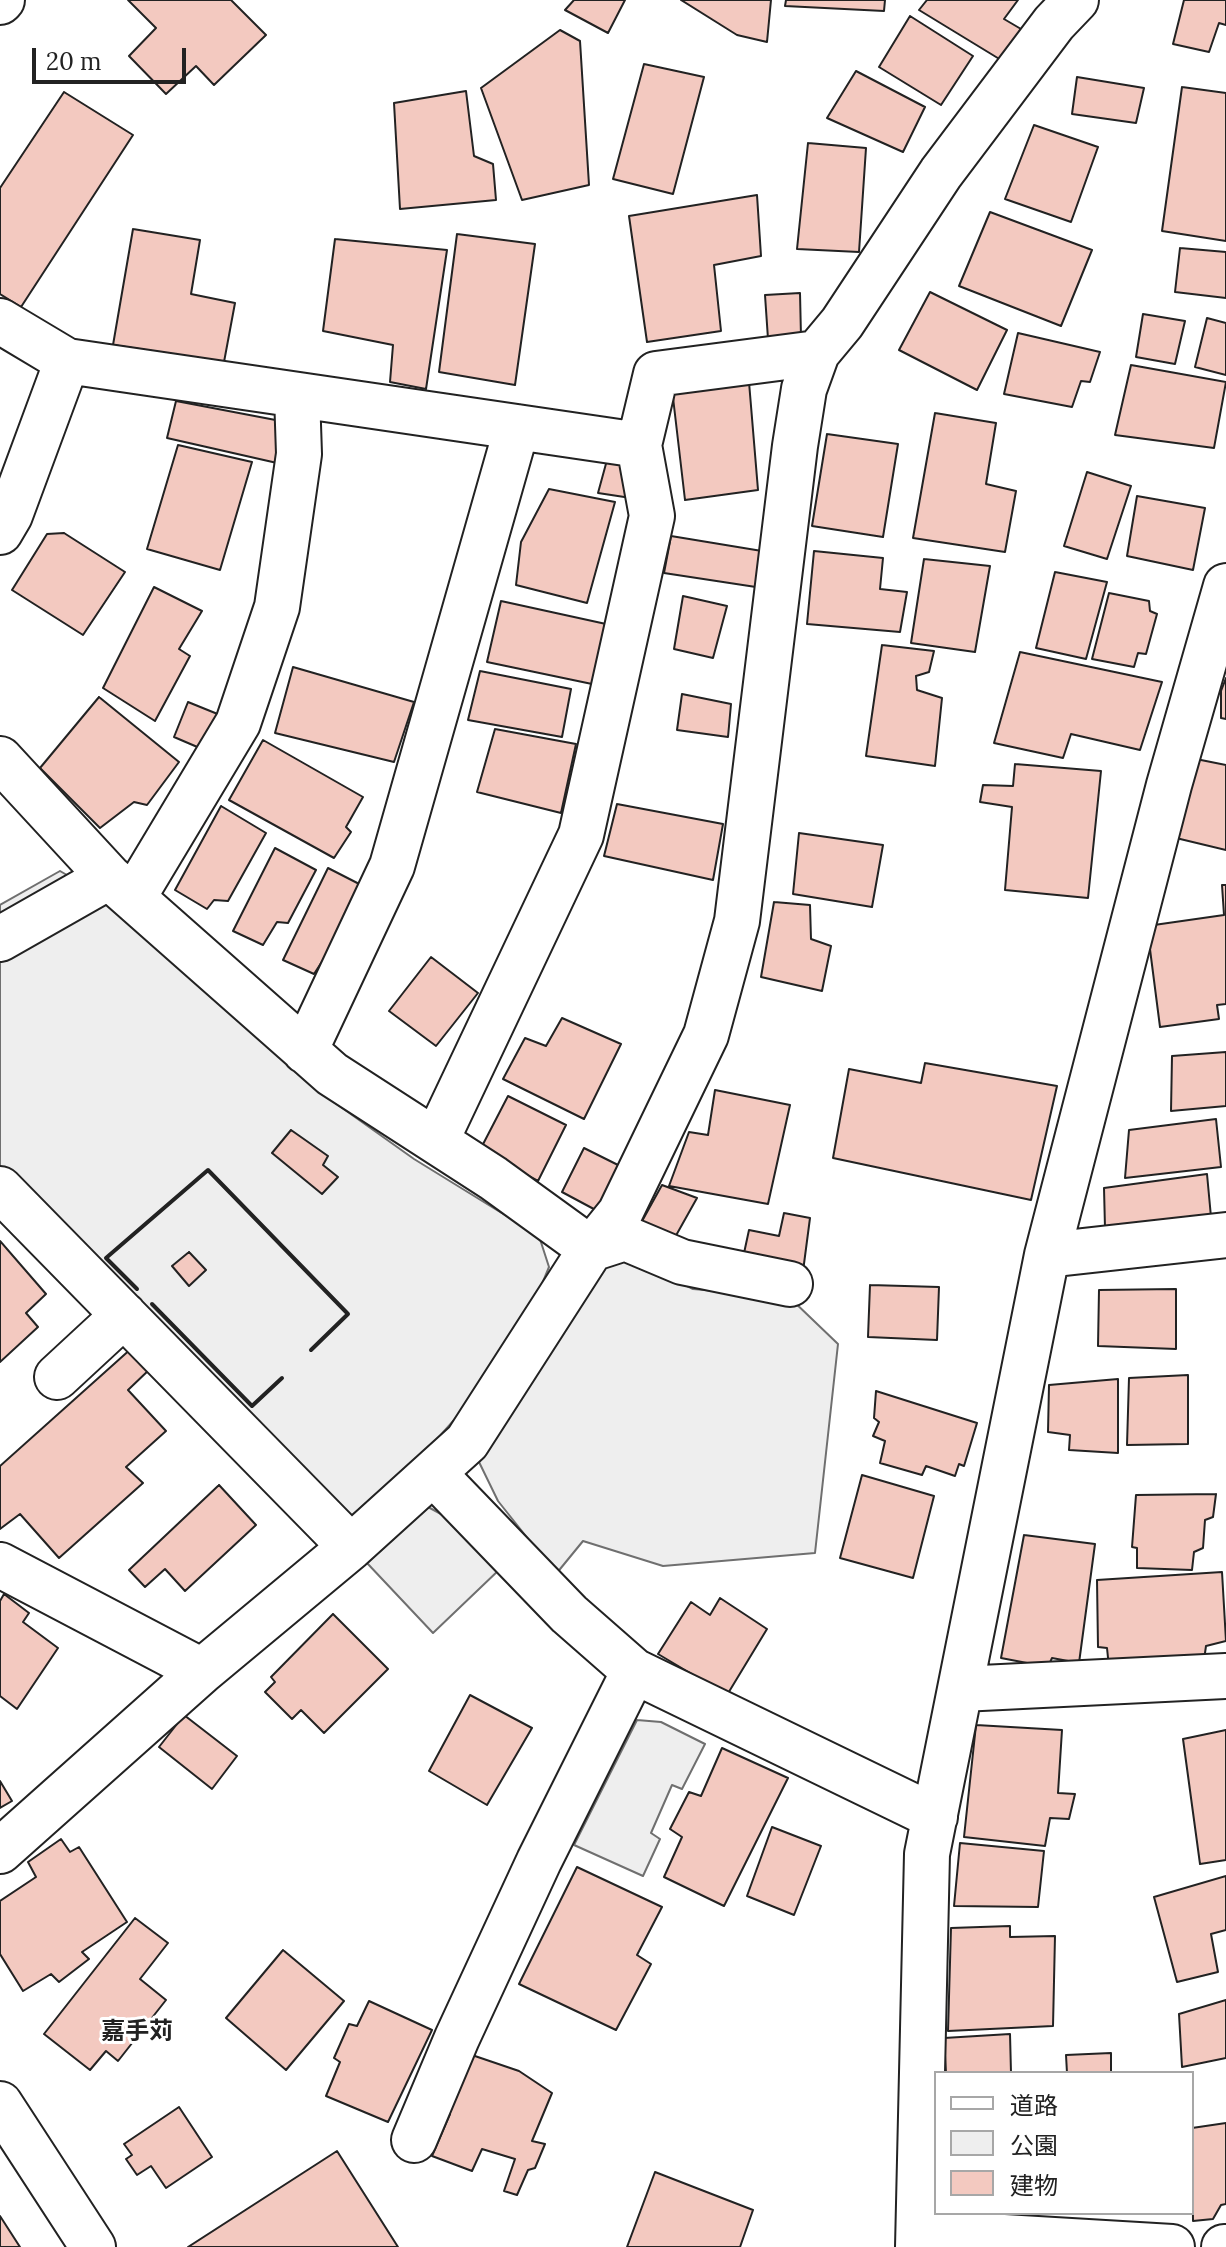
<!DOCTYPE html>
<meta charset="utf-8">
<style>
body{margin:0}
#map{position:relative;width:1226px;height:2247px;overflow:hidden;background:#fff;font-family:Lora,"Noto Sans JP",serif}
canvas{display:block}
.legend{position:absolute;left:934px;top:2071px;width:260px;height:144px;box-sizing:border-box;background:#fff;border:2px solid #a7a7a7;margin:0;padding:10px 14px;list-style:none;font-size:24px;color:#222}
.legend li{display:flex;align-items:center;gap:16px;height:40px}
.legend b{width:40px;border:2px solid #a7a7a7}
.scale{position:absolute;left:32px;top:48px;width:154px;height:36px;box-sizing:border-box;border:4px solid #222;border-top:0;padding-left:10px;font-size:24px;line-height:28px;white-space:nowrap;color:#222;-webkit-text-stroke:6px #fff;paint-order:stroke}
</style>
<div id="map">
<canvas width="1226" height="2247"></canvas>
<ul class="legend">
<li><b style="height:10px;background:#fff"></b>道路</li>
<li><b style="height:22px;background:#eee"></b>公園</li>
<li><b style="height:22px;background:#f3c9c0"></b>建物</li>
</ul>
<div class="scale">20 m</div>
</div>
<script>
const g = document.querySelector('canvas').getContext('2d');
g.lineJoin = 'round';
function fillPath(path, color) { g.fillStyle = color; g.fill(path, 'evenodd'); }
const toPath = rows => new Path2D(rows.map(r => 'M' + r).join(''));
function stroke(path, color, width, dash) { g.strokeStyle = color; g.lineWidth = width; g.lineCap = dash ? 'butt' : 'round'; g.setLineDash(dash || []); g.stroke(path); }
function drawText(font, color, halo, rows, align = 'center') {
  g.font = font + ' Lora,"Noto Sans JP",serif'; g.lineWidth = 6; g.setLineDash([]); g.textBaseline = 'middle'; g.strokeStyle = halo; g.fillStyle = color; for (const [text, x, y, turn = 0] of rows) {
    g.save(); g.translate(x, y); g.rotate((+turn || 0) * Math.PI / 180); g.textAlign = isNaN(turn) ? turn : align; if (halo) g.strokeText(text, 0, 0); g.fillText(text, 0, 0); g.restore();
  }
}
const green = toPath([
 [60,871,117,904,324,1095,414,1159,539,1236,549,1267,535,1301,471,1401,430,1447,341,1525,0,1181,0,905,60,871],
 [624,1255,693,1289,789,1297,838,1344,815,1553,663,1566,583,1541,556,1574,498,1501,479,1462,604,1266,624,1255],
 [428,1507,454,1521,501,1568,433,1633,367,1563,428,1507],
 [637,1720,661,1722,705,1744,682,1789,672,1785,651,1833,660,1839,643,1876,574,1845,637,1720]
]);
const building = toPath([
 [128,0,231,0,266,35,214,85,196,66,166,94,129,56,156,28,128,0],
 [574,0,625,0,608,33,565,10,574,0],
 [681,0,771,0,767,42,737,35,681,0],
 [786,0,885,0,884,11,785,6,786,0],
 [927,0,1018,0,1004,19,1021,29,1001,60,919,10,927,0],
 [1184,0,1226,0,1226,25,1219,23,1209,52,1173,44,1184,0],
 [910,16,973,56,941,105,879,67,910,16],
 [560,30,580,41,589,185,522,200,481,88,560,30],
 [644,64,704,77,673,194,613,179,644,64],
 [856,71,925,107,903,152,827,118,856,71],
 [1077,77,1144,88,1136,123,1072,114,1077,77],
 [1182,87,1226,93,1226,241,1162,231,1182,87],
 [466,91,474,156,493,164,496,200,400,209,394,103,466,91],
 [64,92,133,135,21,307,0,294,0,188,64,92],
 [1034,125,1098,147,1071,222,1005,199,1034,125],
 [808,143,866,148,859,252,797,249,808,143],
 [757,195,761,256,714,265,721,331,647,342,629,216,757,195],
 [990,212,1092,250,1061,326,959,286,990,212],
 [133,229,200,240,191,294,235,303,224,362,113,345,133,229],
 [457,234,535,244,515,385,439,372,457,234],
 [335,239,447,250,426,389,390,382,393,345,323,331,335,239],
 [1180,248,1226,252,1226,298,1175,292,1180,248],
 [930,292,1007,330,977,390,899,350,930,292],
 [800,293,801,337,768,339,765,295,800,293],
 [1143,314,1185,321,1175,364,1136,357,1143,314],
 [1207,318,1226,323,1226,375,1195,367,1207,318],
 [1018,333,1100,352,1090,382,1081,381,1072,407,1004,394,1018,333],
 [1131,365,1226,382,1214,448,1115,435,1131,365],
 [749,382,758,490,685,500,672,389,749,382],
 [176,401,286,422,277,463,167,438,176,401],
 [935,413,996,423,986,484,1016,491,1005,552,913,538,935,413],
 [827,434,898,444,883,537,812,526,827,434],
 [178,445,252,462,220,570,147,549,178,445],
 [607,460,638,466,631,498,598,493,607,460],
 [1087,472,1131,486,1107,559,1064,546,1087,472],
 [549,489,615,502,587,603,516,585,521,542,549,489],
 [1137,496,1205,508,1193,570,1127,556,1137,496],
 [64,533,125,572,83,635,12,590,47,534,64,533],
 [671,536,774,553,769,589,664,573,671,536],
 [814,551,883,558,880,589,907,592,900,632,807,624,814,551],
 [924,559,990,566,975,652,911,643,924,559],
 [1055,572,1107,582,1086,659,1036,648,1055,572],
 [154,587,202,611,179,649,190,656,155,721,103,688,154,587],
 [1109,593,1149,601,1150,611,1157,614,1146,654,1138,653,1134,667,1092,659,1109,593],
 [683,596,727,606,713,658,674,649,683,596],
 [501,601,606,624,592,684,487,662,501,601],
 [882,645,934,651,929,672,916,676,917,690,942,698,935,766,866,756,882,645],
 [1020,652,1162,682,1140,750,1071,734,1063,758,994,743,1020,652],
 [293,667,414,702,394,762,275,733,293,667],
 [480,671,571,689,562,737,468,720,480,671],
 [1226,678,1226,719,1221,718,1221,691,1226,678],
 [682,694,731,704,728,737,677,730,682,694],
 [99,697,179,762,147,805,134,802,100,828,40,768,99,697],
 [188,702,225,717,209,752,174,737,188,702],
 [495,729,576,744,561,813,477,792,495,729],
 [263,740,363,797,346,827,351,832,334,858,229,800,263,740],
 [1196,759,1226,765,1226,850,1176,838,1196,759],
 [1015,764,1101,771,1088,898,1005,890,1012,807,980,802,983,785,1013,786,1015,764],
 [617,804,723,824,713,880,604,856,617,804],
 [221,806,266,833,228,901,214,900,207,909,175,890,221,806],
 [799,833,883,845,872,907,793,894,799,833],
 [275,848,316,870,288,923,277,922,263,945,233,931,275,848],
 [328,868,369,889,314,974,283,960,328,868],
 [1222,885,1226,885,1226,1004,1217,1005,1219,1019,1160,1027,1147,926,1224,915,1222,885],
 [774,902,810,905,811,939,831,946,822,991,761,977,774,902],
 [431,957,478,993,436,1046,389,1011,431,957],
 [562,1018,621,1044,584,1119,503,1079,525,1038,546,1046,562,1018],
 [1226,1052,1226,1106,1171,1111,1172,1056,1226,1052],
 [925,1063,1057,1086,1031,1200,833,1158,849,1069,921,1083,925,1063],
 [715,1090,790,1105,768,1204,669,1186,689,1132,708,1135,715,1090],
 [508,1096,566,1125,538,1181,480,1150,508,1096],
 [1216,1119,1221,1167,1125,1178,1129,1130,1216,1119],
 [291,1130,328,1156,323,1165,338,1177,322,1194,272,1153,291,1130],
 [584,1148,628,1170,605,1215,562,1192,584,1148],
 [1207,1174,1211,1217,1105,1228,1104,1188,1207,1174],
 [662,1185,697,1198,669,1248,636,1232,662,1185],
 [784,1213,810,1218,802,1279,741,1267,749,1230,779,1236,784,1213],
 [0,1241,46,1294,26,1313,38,1327,0,1362,0,1241],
 [189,1252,206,1270,189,1286,172,1266,189,1252],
 [870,1285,939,1287,937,1340,868,1337,870,1285],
 [1176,1289,1176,1349,1098,1346,1099,1290,1176,1289],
 [133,1347,151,1368,128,1390,166,1431,126,1467,143,1483,59,1558,20,1514,0,1529,0,1466,133,1347],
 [1188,1375,1188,1444,1127,1445,1129,1378,1188,1375],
 [1118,1379,1118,1453,1069,1450,1070,1435,1048,1432,1049,1385,1118,1379],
 [876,1391,977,1423,964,1466,959,1464,955,1476,926,1466,922,1475,880,1463,885,1441,873,1436,879,1422,874,1418,876,1391],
 [862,1475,934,1496,913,1578,840,1558,862,1475],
 [219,1485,256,1525,185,1591,165,1569,145,1587,129,1570,219,1485],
 [1216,1494,1213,1517,1205,1520,1203,1548,1194,1552,1192,1570,1137,1568,1137,1548,1132,1547,1136,1495,1216,1494],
 [1024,1535,1095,1544,1079,1663,1052,1658,1048,1667,1001,1658,1024,1535],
 [1222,1572,1226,1641,1206,1646,1203,1667,1110,1677,1107,1648,1098,1647,1097,1580,1222,1572],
 [4,1594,29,1613,23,1622,58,1648,17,1709,0,1696,0,1601,4,1594],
 [720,1598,767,1629,727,1695,658,1654,691,1602,710,1615,720,1598],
 [333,1614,388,1669,324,1733,301,1710,292,1719,265,1692,275,1682,271,1677,333,1614],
 [470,1695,532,1728,487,1805,429,1771,470,1695],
 [184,1715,237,1756,212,1789,159,1747,184,1715],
 [976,1725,1062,1730,1058,1793,1075,1794,1069,1819,1050,1818,1045,1846,964,1837,976,1725],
 [1226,1730,1226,1860,1200,1864,1183,1739,1226,1730],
 [722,1748,788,1778,724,1906,664,1877,682,1837,670,1829,689,1792,701,1796,722,1748],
 [0,1781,12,1801,0,1808,0,1781],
 [772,1827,821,1846,794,1915,747,1896,772,1827],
 [61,1839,70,1852,79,1847,127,1922,82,1952,89,1959,59,1982,51,1974,23,1991,0,1954,0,1901,36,1877,28,1862,61,1839],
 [960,1843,1044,1851,1038,1907,954,1906,960,1843],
 [577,1867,662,1907,637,1955,651,1964,616,2030,519,1984,577,1867],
 [1226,1876,1226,1930,1211,1934,1218,1972,1177,1982,1154,1897,1226,1876],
 [135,1918,168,1943,140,1979,166,2000,118,2061,106,2051,90,2070,44,2034,135,1918],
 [1010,1926,1010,1937,1055,1936,1053,2026,948,2031,951,1928,1010,1926],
 [283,1950,344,2001,286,2070,226,2018,283,1950],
 [1226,2000,1226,2058,1182,2067,1179,2014,1226,2000],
 [369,2001,432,2030,388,2122,326,2096,340,2062,334,2058,349,2024,357,2026,369,2001],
 [1010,2034,1011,2073,946,2073,944,2038,1010,2034],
 [1111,2053,1111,2073,1067,2073,1066,2055,1111,2053],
 [469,2054,519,2071,552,2093,532,2141,545,2144,535,2168,528,2170,517,2195,504,2191,515,2159,482,2149,472,2171,432,2156,450,2114,446,2109,469,2054],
 [179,2107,212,2157,166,2188,151,2166,137,2175,126,2159,132,2155,124,2144,179,2107],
 [1226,2123,1226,2204,1221,2205,1213,2219,1193,2221,1192,2128,1226,2123],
 [337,2151,398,2247,188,2247,337,2151],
 [655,2172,753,2210,740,2247,627,2247,655,2172],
 [0,2216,20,2247,0,2247,0,2216]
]);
const street = toPath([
 [0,2,2,0],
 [0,321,67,361,10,515,0,532],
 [67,361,639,445,656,374,817,353],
 [0,759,109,877,332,1074,493,1178,591,1249,467,1442,351,1547,202,1671,0,1851],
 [133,898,238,723,277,607,299,454,297,395],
 [0,939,109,877],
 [305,1051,392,866,517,427],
 [436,1141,581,835,652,516,639,445],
 [0,1189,351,1547],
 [591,1249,620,1213,706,1035,737,921,795,446,804,389,817,353,842,323,941,173,1054,23,1076,0],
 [591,1249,625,1238,682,1262,790,1284],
 [1047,1255,1226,1235],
 [57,1377,124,1315],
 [433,1473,569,1614,634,1671,935,1817],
 [0,1565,202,1671],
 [961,1689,1226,1676],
 [414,2140,457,2038,539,1861,634,1671],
 [919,2232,1172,2247],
 [918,2247,927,1854,1047,1255,1169,785,1226,586],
 [1224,2247,1226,2247]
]);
const highway = toPath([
 [0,2104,93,2247]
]);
const wall = toPath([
 [137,1289,106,1258,208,1170,348,1314,311,1350],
 [152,1304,252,1406,282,1378]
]);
const quarterNames = [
 ["嘉手苅",137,2032]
];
fillPath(green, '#eee');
stroke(green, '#6f6f6f', 2);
fillPath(building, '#f3c9c0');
stroke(building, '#222', 2);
stroke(street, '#222', 48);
stroke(highway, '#222', 48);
stroke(street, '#fff', 44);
stroke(highway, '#fff', 44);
stroke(wall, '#222', 4);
drawText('bold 24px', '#222', '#fff', quarterNames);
</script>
